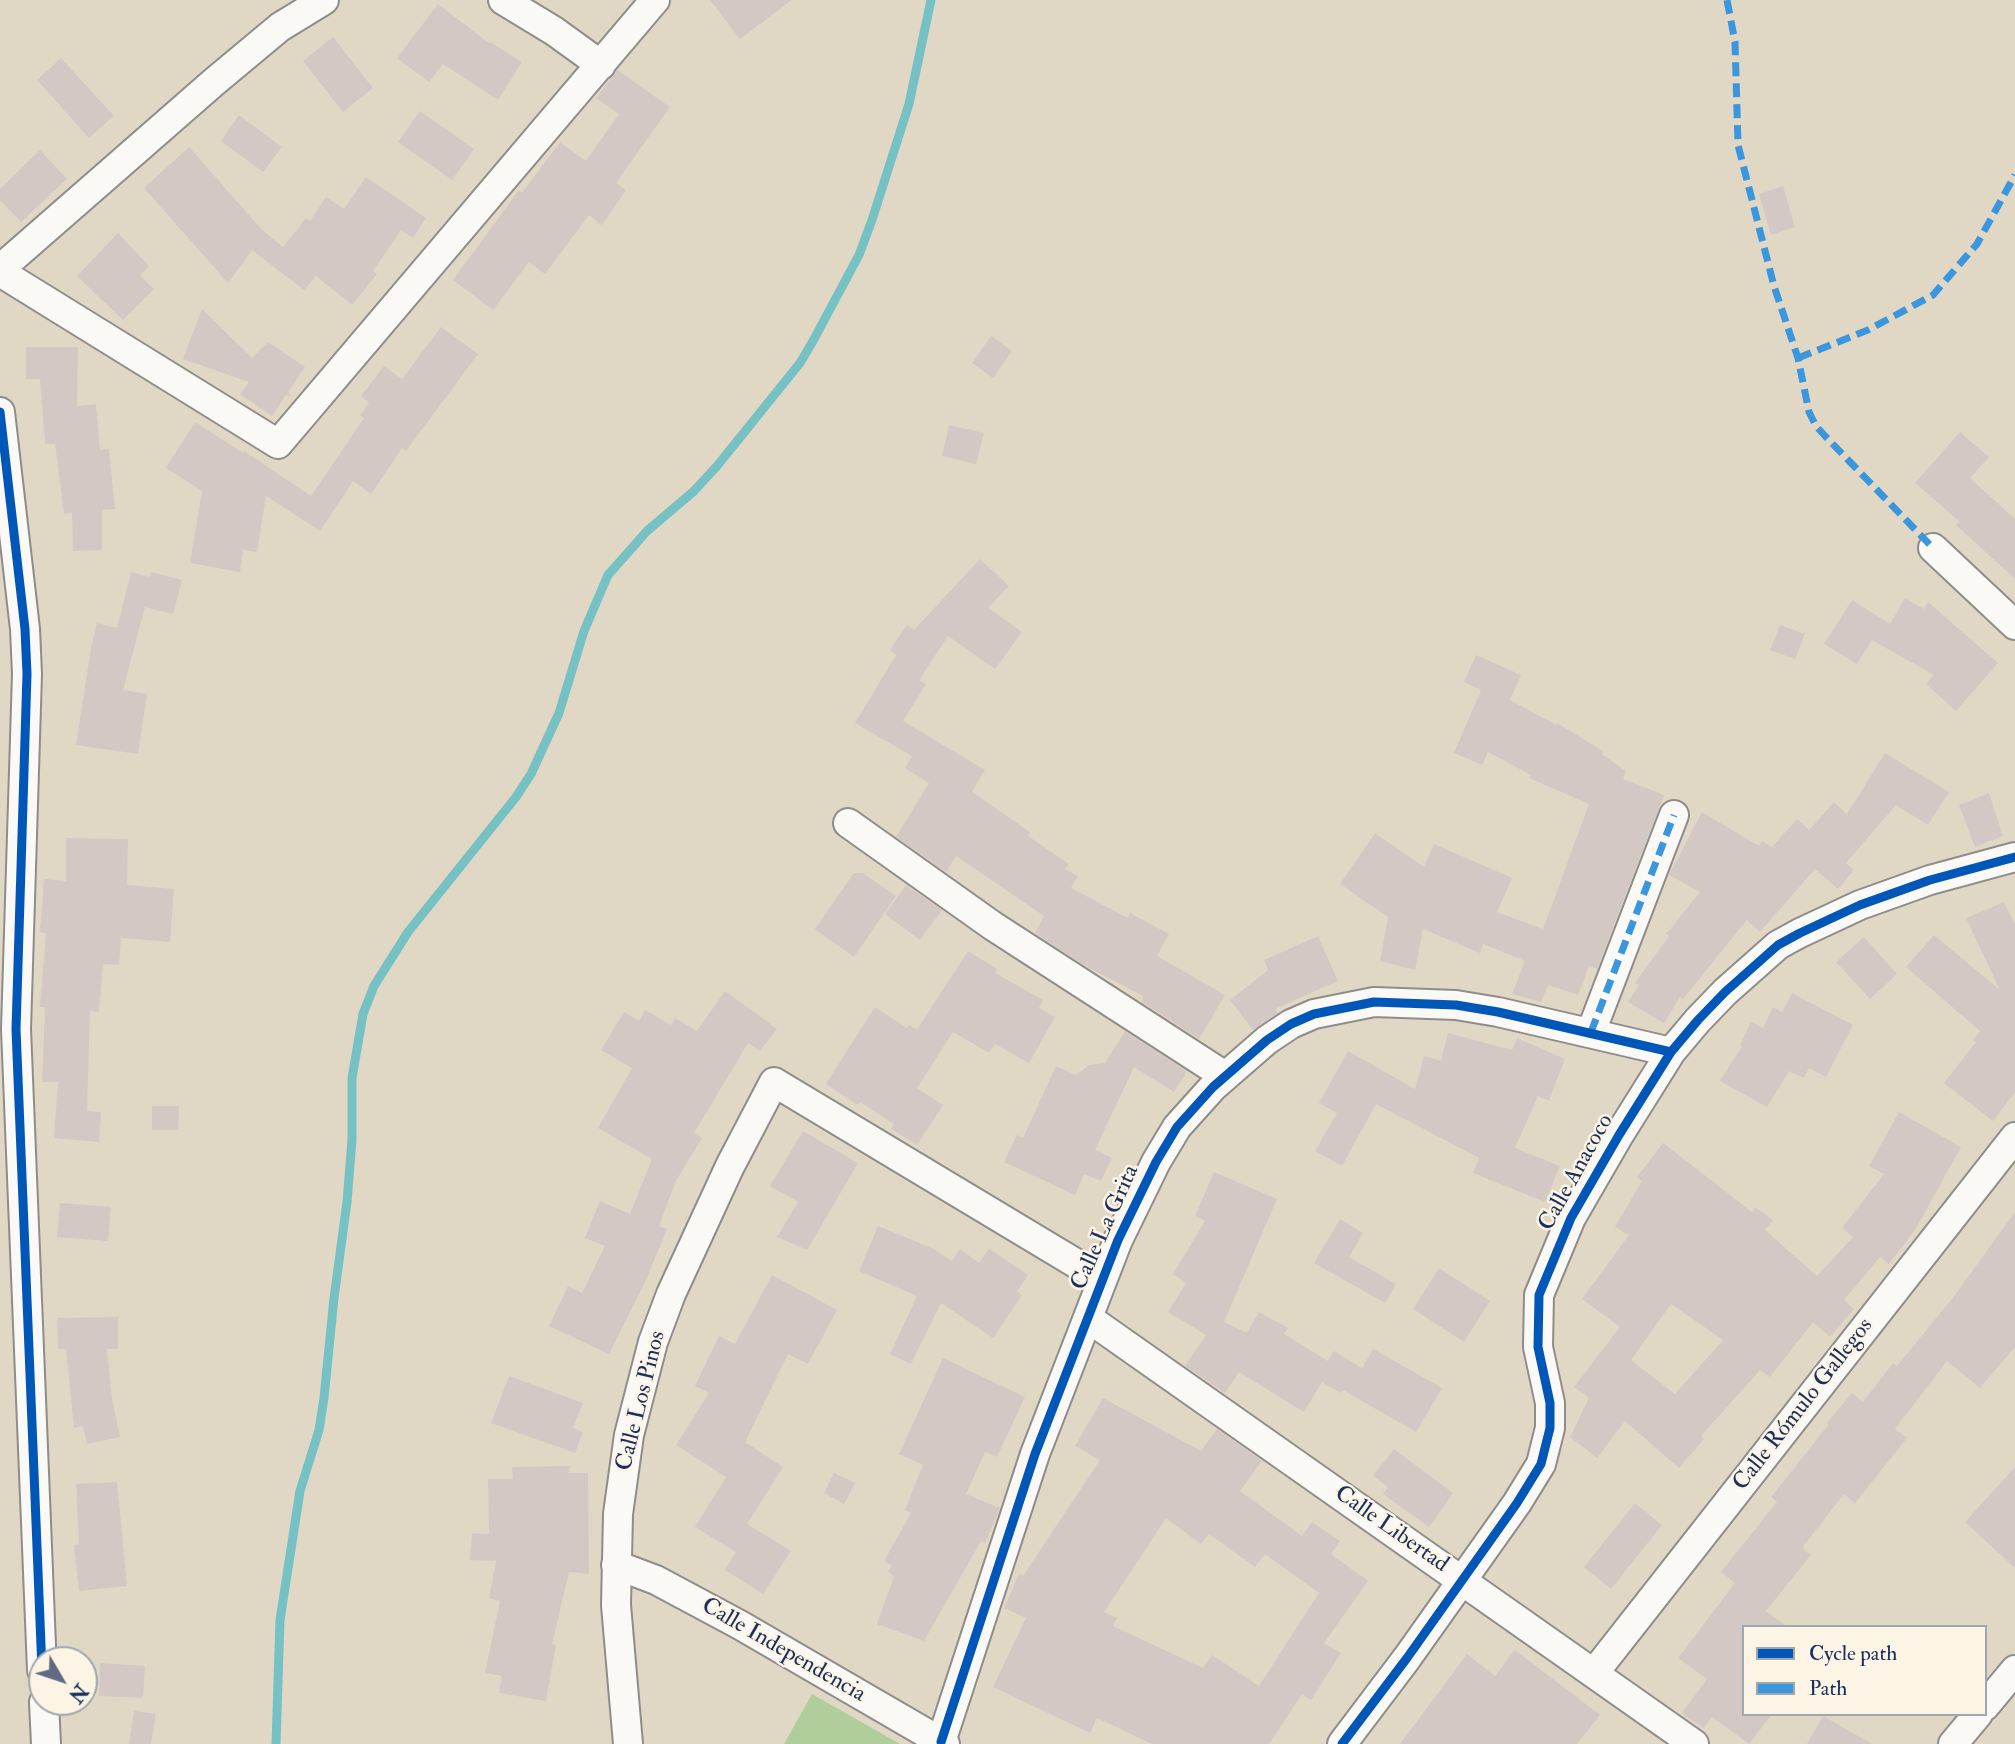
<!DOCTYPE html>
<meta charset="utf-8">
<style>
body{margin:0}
#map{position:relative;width:2015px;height:1744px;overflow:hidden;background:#e0d8c5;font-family:"IM FELL Double Pica",serif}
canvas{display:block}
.legend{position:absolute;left:1742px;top:1625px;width:245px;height:91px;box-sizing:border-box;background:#fcf5e5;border:2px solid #a2a6af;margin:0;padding:9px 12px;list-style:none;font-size:21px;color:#1b2f5e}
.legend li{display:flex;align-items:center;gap:14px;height:35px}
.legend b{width:35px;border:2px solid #a2a6af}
.north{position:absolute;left:28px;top:1646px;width:70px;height:70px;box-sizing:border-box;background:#fcf5e5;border:2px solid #a2a6af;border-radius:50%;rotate:129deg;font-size:19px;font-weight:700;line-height:28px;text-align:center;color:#1b2f5e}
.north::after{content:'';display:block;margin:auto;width:24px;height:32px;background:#606a82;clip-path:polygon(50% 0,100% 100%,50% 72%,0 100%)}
</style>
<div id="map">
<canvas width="2015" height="1744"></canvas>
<ul class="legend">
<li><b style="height:9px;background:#0057b8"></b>Cycle path</li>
<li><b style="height:9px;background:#3a97de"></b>Path</li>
</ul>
<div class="north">N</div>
</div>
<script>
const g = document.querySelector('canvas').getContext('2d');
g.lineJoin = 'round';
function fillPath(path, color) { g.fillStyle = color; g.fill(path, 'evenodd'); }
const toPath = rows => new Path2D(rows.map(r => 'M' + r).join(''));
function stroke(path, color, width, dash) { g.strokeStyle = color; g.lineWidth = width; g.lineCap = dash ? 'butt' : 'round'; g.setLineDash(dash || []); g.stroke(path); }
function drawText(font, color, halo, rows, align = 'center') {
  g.font = font + ' "IM FELL Double Pica",serif'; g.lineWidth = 5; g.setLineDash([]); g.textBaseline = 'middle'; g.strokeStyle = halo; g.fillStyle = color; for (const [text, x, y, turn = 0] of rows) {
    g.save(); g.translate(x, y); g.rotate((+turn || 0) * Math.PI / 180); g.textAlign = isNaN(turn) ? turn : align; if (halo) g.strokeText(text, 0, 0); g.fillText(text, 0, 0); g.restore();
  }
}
const green = toPath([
 [812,1694,900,1744,784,1744]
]);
const stream = toPath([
 [276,1744,280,1620,300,1491,319,1430,324,1398,334,1298,347,1202,352,1140,352,1078,363,1014,374,986,408,932,516,797,531,774,559,713,584,631,608,575,647,531,694,491,717,466,800,363,813,341,859,255,872,220,909,104,931,0]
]);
const building = toPath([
 [710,0,792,0,740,39],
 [438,4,489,43,490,42,522,62,498,100,443,64,429,82,397,58],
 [333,37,373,88,343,112,303,61],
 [61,58,114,116,89,138,37,80],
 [617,70,670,107,616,183,626,190,602,225,589,215,545,274,529,262,493,310,453,280,519,190,522,193,560,142,586,161,619,114,596,98],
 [420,111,474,149,452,180,398,142],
 [239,115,282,147,263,172,221,141],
 [189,147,263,231,283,247,306,218,310,221,326,197,344,209,366,177,426,218,413,238,401,230,373,271,377,274,352,305,316,276,304,290,252,250,228,283,144,188],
 [40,150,67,179,21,222,0,200,0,189],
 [1783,186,1795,227,1771,235,1759,194],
 [118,233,149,266,140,276,154,289,123,320,77,276],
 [202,309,252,358,268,342,305,367,288,392,292,397,286,395,272,416,240,394,249,382,183,359],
 [441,327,478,354,406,451,402,448,371,494,353,481,320,531,266,496,257,552,243,550,240,572,190,563,202,491,166,468,195,422,243,453,244,451,311,496,364,418,360,415,369,403,361,396,384,366,402,379],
 [991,336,1012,351,993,378,972,363],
 [26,347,78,347,77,406,96,404,100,450,109,449,115,509,102,510,102,550,73,551,72,513,64,514,55,444,45,444,40,379,26,379],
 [949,425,984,433,976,464,942,456],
 [1960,432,1989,457,1970,478,2015,519,2015,579,1956,525,1959,521,1915,483],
 [980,559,1009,586,988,608,1022,632,995,669,948,636,919,680,926,684,903,721,985,770,972,792,1030,832,1028,836,1069,864,1065,869,1078,876,1071,888,1128,918,1130,913,1169,934,1157,956,1225,995,1199,1039,1142,1002,1143,996,1082,964,1035,933,1044,916,956,856,946,872,896,837,929,783,905,768,912,756,855,723,896,655,890,650,907,625,914,630],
 [131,572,150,577,151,572,182,580,173,614,145,607,123,690,147,694,138,754,76,745,91,648,97,623,117,628],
 [1905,598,1924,609,1928,602,1998,663,1956,711,1926,684,1934,675,1872,640,1857,664,1824,644,1852,600,1890,624],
 [1780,625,1805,634,1795,659,1770,650],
 [1476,655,1521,675,1510,700,1556,725,1557,723,1603,751,1602,754,1626,771,1623,779,1664,795,1597,969,1589,966,1578,995,1548,985,1541,1002,1512,994,1525,961,1483,944,1480,953,1423,929,1415,970,1380,961,1388,917,1340,884,1375,833,1424,867,1434,844,1512,878,1497,912,1543,929,1589,804,1529,778,1531,775,1488,752,1482,765,1454,753,1481,690,1464,682],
 [1885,753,1949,792,1928,825,1896,805,1846,863,1854,870,1838,889,1815,869,1760,932,1747,920,1683,999,1680,997,1664,1023,1628,1002,1639,985,1635,983,1669,936,1666,934,1700,892,1669,875,1702,812,1759,846,1762,841,1772,847,1797,819,1809,830,1834,802,1847,814],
 [1989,793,2003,836,1975,847,1959,805],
 [66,838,128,839,127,885,174,889,170,942,121,938,119,965,103,964,99,1012,90,1011,87,1111,101,1112,99,1142,54,1138,58,1082,42,1082,45,1007,40,1007,46,933,40,932,44,879,66,881],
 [854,873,863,873,896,896,854,957,815,929],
 [906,885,942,910,920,940,885,914],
 [2004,902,2015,924,2015,1092,1993,1121,1944,1083,1976,1042,1973,1040,1980,1031,1906,967,1934,935,2000,990,1966,918],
 [1318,936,1338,981,1275,1009,1278,1013,1253,1030,1230,1000,1268,970,1264,960],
 [1864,937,1897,974,1870,999,1836,962],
 [968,951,997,969,995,973,1043,1000,1039,1008,1055,1017,1029,1063,995,1044,989,1053,953,1032,917,1088,943,1105,917,1145,891,1129,894,1124,860,1102,858,1105,826,1084,875,1007,907,1028,909,1025,917,1030],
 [725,991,777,1029,760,1051,748,1043,694,1133,702,1138,676,1181,659,1226,667,1229,646,1280,609,1354,549,1326,568,1286,582,1293,605,1246,585,1238,600,1201,630,1214,652,1159,598,1128,632,1068,601,1050,624,1012,639,1021,645,1010,671,1025,675,1018,697,1031],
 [1792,993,1853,1025,1826,1077,1809,1068,1804,1078,1789,1071,1767,1107,1720,1081,1742,1046,1740,1045,1751,1022,1763,1028,1773,1007,1782,1012],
 [1125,1031,1187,1071,1174,1092,1134,1067,1095,1150,1112,1158,1101,1181,1084,1174,1075,1195,1004,1162,1017,1135,1023,1138,1056,1066,1076,1075,1089,1065,1105,1063],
 [1448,1033,1512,1050,1517,1038,1565,1059,1549,1101,1538,1096,1515,1148,1560,1166,1545,1202,1473,1173,1479,1158,1376,1104,1342,1166,1315,1151,1337,1113,1319,1103,1348,1051,1415,1089,1424,1056,1441,1061],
 [152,1106,179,1106,178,1130,152,1130],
 [1899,1112,1961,1147,1915,1230,1889,1264,1880,1257,1844,1300,1854,1309,1830,1337,1813,1322,1770,1377,1760,1370,1701,1436,1704,1439,1679,1468,1625,1421,1597,1458,1570,1437,1589,1398,1574,1387,1620,1327,1582,1299,1629,1235,1615,1227,1642,1181,1637,1177,1663,1143,1752,1212,1755,1207,1773,1220,1765,1230,1817,1276,1853,1237,1842,1228,1884,1174,1869,1166],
 [1671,1304,1723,1340,1675,1394,1631,1360],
 [803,1131,858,1163,807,1250,777,1237,798,1202,770,1186],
 [1214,1172,1277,1199,1224,1322,1247,1333,1259,1312,1288,1328,1284,1334,1328,1361,1334,1351,1362,1368,1373,1349,1442,1388,1416,1432,1343,1390,1341,1393,1322,1382,1304,1412,1239,1372,1225,1393,1185,1366,1206,1335,1168,1312,1186,1283,1173,1274,1205,1221,1195,1216],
 [60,1203,111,1207,108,1241,57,1237],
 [2015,1212,2015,1347,1980,1388,1947,1361,1895,1429,1907,1438,1855,1503,1844,1494,1802,1548,1811,1555,1766,1611,1787,1627,1744,1627,1744,1714,1772,1714,1749,1744,1712,1717,1703,1728,1682,1713,1707,1679,1678,1658,1735,1583,1721,1572,1777,1502,1771,1497,1829,1424,1827,1423,1852,1393,1863,1402,1893,1363,1897,1366,1955,1295],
 [1340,1219,1363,1233,1349,1257,1396,1284,1385,1303,1314,1263],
 [878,1226,932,1248,952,1261,960,1249,979,1263,989,1249,1028,1275,1017,1292,1022,1295,993,1338,941,1303,911,1364,890,1354,917,1296,859,1271],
 [1439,1268,1490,1301,1464,1342,1413,1309],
 [772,1275,837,1310,808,1364,788,1354,745,1442,783,1467,747,1524,791,1551,763,1594,725,1570,736,1552,695,1527,726,1477,676,1445,709,1393,695,1386,719,1336,735,1344],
 [118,1317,118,1349,107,1349,112,1399,120,1437,87,1444,83,1426,74,1428,66,1349,58,1349,57,1318],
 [943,1358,1025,1397,997,1457,985,1452,966,1494,1000,1508,985,1543,981,1541,924,1641,877,1624,894,1576,888,1572,892,1566,884,1561,911,1513,905,1510,923,1465,899,1454],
 [509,1376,583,1403,573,1428,583,1432,575,1453,491,1423],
 [1103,1398,1201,1451,1217,1429,1262,1461,1240,1491,1302,1536,1312,1522,1340,1541,1331,1554,1368,1581,1324,1643,1341,1653,1311,1700,1302,1694,1269,1744,1152,1744,1097,1718,1090,1733,993,1687,1026,1618,1004,1608,1019,1574,1023,1576,1100,1460,1075,1446],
 [1166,1518,1201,1544,1209,1534,1255,1567,1265,1554,1319,1593,1259,1686,1212,1655,1203,1668,1113,1626,1117,1618,1104,1612],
 [1394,1449,1453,1493,1429,1527,1383,1494,1388,1487,1373,1476],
 [571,1466,568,1473,588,1473,589,1574,569,1572,552,1644,556,1645,546,1701,499,1693,502,1676,485,1673,500,1601,489,1598,496,1561,470,1560,472,1533,489,1534,488,1479,513,1479,512,1467],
 [2015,1467,2015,1568,1965,1522],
 [834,1473,855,1483,844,1504,824,1493],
 [117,1482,127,1586,79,1591,74,1545,79,1544,76,1484],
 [1635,1503,1662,1525,1611,1589,1584,1567],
 [1515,1650,1600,1715,1577,1744,1400,1744,1467,1654,1495,1676],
 [100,1663,145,1666,143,1698,99,1696],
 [134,1711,156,1714,151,1744,129,1744],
 [1823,1716,1872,1744,1807,1744]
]);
const minor = toPath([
 [503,0,554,31,601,65],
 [0,269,214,82,280,27,324,0],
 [0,272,278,444,655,0],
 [0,412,25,629,27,674,16,1029,42,1670],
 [1933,548,2015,625],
 [848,823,993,926,1225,1076],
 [1591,1032,1674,815],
 [1088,1318,1694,1744],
 [616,1565,656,1580,740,1625,945,1744],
 [1594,1673,2015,1137],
 [44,1702,46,1744],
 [1985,1706,2015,1670],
 [941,1742,1035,1454,1118,1240,1156,1162,1177,1127,1213,1087,1267,1040,1291,1024,1314,1014,1374,1002,1456,1005,1498,1012,1671,1052],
 [628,1744,616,1605,618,1514,629,1435,653,1342,671,1294,730,1166,774,1082,1102,1279],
 [1342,1744,1407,1658,1517,1503,1541,1464,1550,1428,1550,1403,1538,1347,1539,1295,1571,1218,1619,1135,1671,1052,1698,1020,1725,992,1778,945,1800,933,1860,905,1930,880,2015,857],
 [1953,1744,1978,1714]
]);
const quiet = toPath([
 [1727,0,1735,42,1738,145,1774,286,1798,358,1809,412,1816,426,1826,437,1933,548],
 [1798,358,1868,330,1933,295,1977,244,2015,175],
 [1591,1032,1674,815]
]);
const cycleway = toPath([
 [0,412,25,629,27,674,16,1029,42,1670],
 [941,1742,1035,1454,1118,1240,1156,1162,1177,1127,1213,1087,1267,1040,1291,1024,1314,1014,1374,1002,1456,1005,1498,1012,1671,1052],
 [1342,1744,1407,1658,1517,1503,1541,1464,1550,1428,1550,1403,1538,1347,1539,1295,1571,1218,1619,1135,1671,1052,1698,1020,1725,992,1778,945,1800,933,1860,905,1930,880,2015,857]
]);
const streetNames = [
 ["Calle Anacoco",1577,1173,-61],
 ["Calle La Grita",1106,1228,-66],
 ["Calle Los Pinos",642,1401,-76],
 ["Calle Rómulo Gallegos",1804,1405,-52],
 ["Calle Libertad",1391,1530,35],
 ["Calle Independencia",783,1651,30]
];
fillPath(green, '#b0ce9c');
stroke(stream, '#76c1c4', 9);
fillPath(building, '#d4c8c5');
stroke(minor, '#8e8d8b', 32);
stroke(minor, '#faf9f6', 28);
stroke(quiet, '#3a97de', 7, [14, 7]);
stroke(cycleway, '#0057b8', 9);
drawText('23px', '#1b2f5e', '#fcf5e5', streetNames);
</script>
